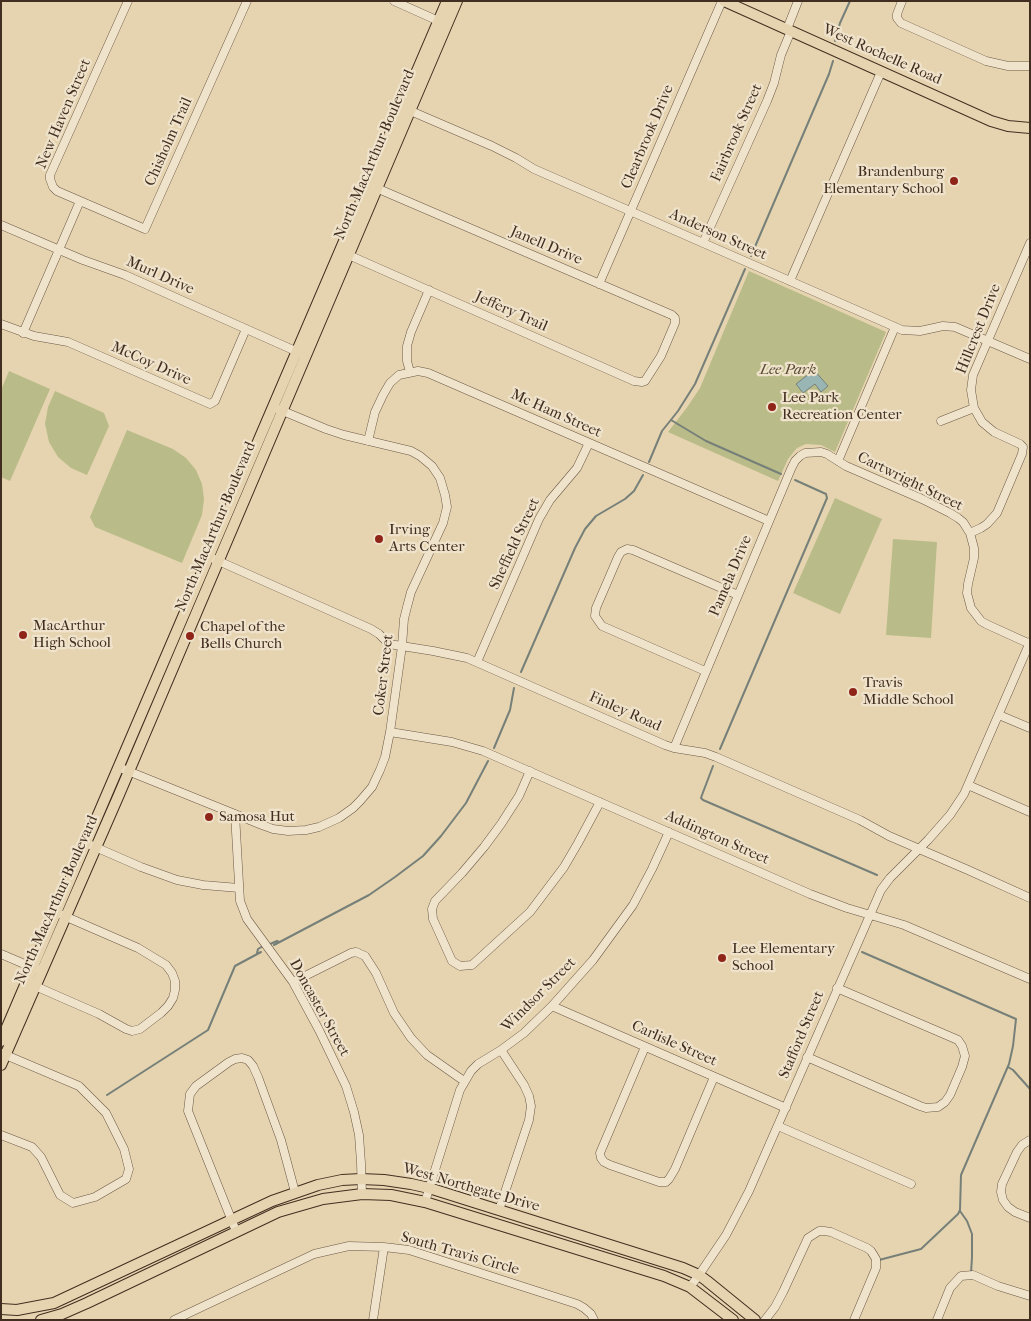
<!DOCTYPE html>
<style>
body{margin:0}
#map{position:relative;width:1031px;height:1321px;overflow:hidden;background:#e6d4b0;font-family:"IM FELL French Canon",serif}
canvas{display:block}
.frame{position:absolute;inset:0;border:2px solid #422e20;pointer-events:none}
</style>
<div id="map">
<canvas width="1031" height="1321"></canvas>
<div class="frame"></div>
</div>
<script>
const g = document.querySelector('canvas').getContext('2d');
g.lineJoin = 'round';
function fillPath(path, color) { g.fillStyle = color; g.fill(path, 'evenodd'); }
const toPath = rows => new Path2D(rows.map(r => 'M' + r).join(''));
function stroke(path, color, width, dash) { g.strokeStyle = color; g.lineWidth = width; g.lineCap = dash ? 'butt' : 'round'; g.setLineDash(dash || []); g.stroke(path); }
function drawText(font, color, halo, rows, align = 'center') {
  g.font = font + ' "IM FELL French Canon",serif'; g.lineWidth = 4.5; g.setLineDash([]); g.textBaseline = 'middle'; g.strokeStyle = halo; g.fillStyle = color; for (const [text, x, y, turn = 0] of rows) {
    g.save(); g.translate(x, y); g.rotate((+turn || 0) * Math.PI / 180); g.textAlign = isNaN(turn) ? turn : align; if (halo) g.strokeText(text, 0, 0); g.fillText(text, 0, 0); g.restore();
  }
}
const green = toPath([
 [749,271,886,332,835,452,821,445,806,444,797,448,788,459,778,481,668,432,688,406,700,388],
 [9,371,50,389,10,481,1,477,1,390],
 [55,391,104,413,109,426,87,475,71,468,58,457,49,442,45,424,48,407],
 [127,430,173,449,186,458,196,470,202,484,204,499,202,515,182,563,95,527,90,517],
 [835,498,882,519,840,614,793,593],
 [893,539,937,542,931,638,886,635]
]);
const water = toPath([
 [814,370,828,386,821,392,815,384,803,393,796,384,814,370]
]);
const stream = toPath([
 [835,41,840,23,850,1],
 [751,256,829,74,833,61],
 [671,420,706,441,781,474],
 [649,462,662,431,678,411,695,384,745,269],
 [521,672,575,548,585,529,596,516,625,499,634,491,643,475],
 [494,748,510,710,514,688],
 [720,749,827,498,826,494,795,480],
 [713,766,702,795,701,798,703,800,877,875],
 [268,945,277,941,279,942],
 [274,945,369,895,395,877,423,856,441,836,466,803,488,761],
 [862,952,1016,1019,1013,1046,1009,1064,961,1175,960,1210,958,1214,921,1249,879,1260],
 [257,953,258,949,263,946],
 [1008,1067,1013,1070,1030,1089],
 [107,1095,208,1030,235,966,261,952],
 [960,1211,967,1221,972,1234,972,1257,971,1273]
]);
const minor = toPath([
 [128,1,50,175,50,179,53,187,57,191,145,229,247,1],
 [394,1,443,23],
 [902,1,897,14,897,18,901,23,986,61,1008,66,1030,66],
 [787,29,798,1],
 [406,109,492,146,516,158,534,169,902,330,920,331,943,326,955,327,1030,359],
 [1,225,83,260,125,275,300,353],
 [703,243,767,101,774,83,781,55,791,31],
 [344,253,634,381,642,382,645,381,661,356,675,323,675,318,672,315,374,187],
 [790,281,881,72],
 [599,284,722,1],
 [1,324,34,336,68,342,210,404,215,401,246,329],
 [23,333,80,201],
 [410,372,407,361,407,346,411,332,429,290],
 [941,421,974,408],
 [368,441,375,412,383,395,390,383,399,375,418,371,428,373,769,521],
 [838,461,895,327],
 [970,533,981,528,987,524,997,513,1022,454,1023,447,1020,444,994,432,982,422,974,408,971,390,973,375,1030,243],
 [214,559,371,629,379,634,389,644,433,651,467,658,665,745,674,748,705,753,716,757,860,820,889,836,968,870,1030,898],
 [477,662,539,519,550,500,577,468,589,443],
 [705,671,602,626,595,616,596,608,618,557,621,552,627,549,633,550,738,595],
 [999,715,1030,728],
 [390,732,452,742,483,751,810,894,847,908,904,925,1030,979],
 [674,748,791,469,795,461,800,456,805,453,821,452,827,454,846,466,922,499,950,513,958,518,963,522,970,533,974,548,974,558,968,584,967,593,971,608,981,621,986,624,1030,644],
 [118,767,262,825,273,829,288,831,306,830,319,827,339,818,353,808,360,801,372,787,380,770,385,757,390,732,402,646,404,619,407,607,411,592,443,523,447,507,445,495,440,478,432,466,420,456,411,451,344,435,326,429,278,409],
 [530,771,519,796,501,824,484,847,462,873,435,901,432,909,433,919,452,961,460,966,472,965,530,912,564,867,578,843,600,802],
 [968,785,1030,812],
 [235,814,240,901,247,919,293,982,319,1030,346,1086,354,1112,359,1135,361,1163,362,1194],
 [86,843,141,867,177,880,203,885,239,888],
 [1,954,36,969],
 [293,982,351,953,356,952,365,956,376,973,394,1013,411,1038,427,1055,464,1081],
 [35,986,99,1014,126,1029,132,1031,140,1029,161,1013,168,1006,173,998,175,990,175,981,172,973,166,965,138,948,62,915],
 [552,1006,786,1108],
 [645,1047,600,1153,601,1158,604,1162,610,1165,659,1182,666,1182,669,1179,675,1169,714,1077],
 [1,1053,79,1086,106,1113,124,1149,129,1169,126,1179,95,1197,73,1203,60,1195,41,1157,32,1147,1,1135],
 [807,1057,920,1106,926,1108,938,1107,945,1102,950,1095,962,1067,965,1056,962,1046,958,1040,837,988],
 [778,1126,911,1184],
 [1030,1140,1022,1145,1017,1152,1002,1184,1001,1192,1003,1200,1008,1207,1015,1212,1030,1218],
 [425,1202,460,1090,471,1071,478,1064,501,1050,524,1033,552,1006,593,960,633,905,652,869,669,832],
 [499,1210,529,1120,531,1106,529,1096,524,1085,501,1050],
 [236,1231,188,1111,190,1094,196,1086,229,1062,235,1059,242,1058,248,1060,253,1066,258,1077,281,1140,295,1192],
 [690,1287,699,1275,726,1235,749,1191,881,890,890,878,928,840,950,815,964,794,1030,642],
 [174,1320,314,1254,349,1246,384,1247,409,1250,577,1304,584,1308,591,1314,594,1320],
 [373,1320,384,1247],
 [765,1320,775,1307,783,1292,808,1238,819,1231,824,1231,831,1232,867,1248,871,1251,876,1259,876,1268,854,1320],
 [937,1320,950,1288,961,1276,973,1275,998,1286,1030,1296]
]);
const major = toPath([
 [724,1,991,121,1008,126,1030,128],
 [1,1041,447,1],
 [1,1065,118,797,410,111,457,1],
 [1,1309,17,1310,54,1303,272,1201,318,1185,342,1180,361,1179,384,1180,411,1184,429,1188,683,1268,699,1275,707,1281,755,1320],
 [41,1320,62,1314,87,1303,278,1212,323,1199,362,1194,391,1195,425,1202,664,1276,690,1287,733,1320]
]);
const markers = [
 [954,181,5,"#8f2418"],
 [772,407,5,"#8f2418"],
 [379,539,5,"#8f2418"],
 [23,635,5,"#8f2418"],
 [190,636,5,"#8f2418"],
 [853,692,5,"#8f2418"],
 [209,817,5,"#8f2418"],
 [722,958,5,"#8f2418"]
];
const streetNames = [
 ["West Rochelle Road",882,55,24],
 ["New Haven Street",64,114,-67],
 ["Fairbrook Street",737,133,-66],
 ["Clearbrook Drive",648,137,-67],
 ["Chisholm Trail",169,142,-66],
 ["North MacArthur Boulevard",375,155,-67],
 ["Anderson Street",718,235,24],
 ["Janell Drive",546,246,23],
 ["Murl Drive",160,276,24],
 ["Jeffery Trail",511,312,24],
 ["Hillcrest Drive",979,329,-68],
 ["McCoy Drive",151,364,24],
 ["Mc Ham Street",556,414,24],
 ["Cartwright Street",910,482,26],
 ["North MacArthur Boulevard",216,527,-67],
 ["Sheffield Street",515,544,-65],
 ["Pamela Drive",731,576,-67],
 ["Coker Street",384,675,-83],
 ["Finley Road",625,712,24],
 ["Addington Street",717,838,24],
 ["North MacArthur Boulevard",57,900,-66],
 ["Windsor Street",539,995,-45],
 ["Doncaster Street",319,1008,61],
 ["Stafford Street",802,1035,-67],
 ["Carlisle Street",674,1044,24],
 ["West Northgate Drive",471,1188,16],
 ["South Travis Circle",460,1254,16]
];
const poiNames = [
 ["Brandenburg",944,172,"right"],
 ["Elementary School",944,189,"right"],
 ["Lee Park",782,398],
 ["Recreation Center",782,415],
 ["Irving",389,530],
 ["Arts Center",389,547],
 ["MacArthur",33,626],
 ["High School",33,643],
 ["Chapel of the",200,627],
 ["Bells Church",200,644],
 ["Travis",863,683],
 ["Middle School",863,700],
 ["Samosa Hut",219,817],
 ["Lee Elementary",732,949],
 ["School",732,966]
];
const parkNames = [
 ["Lee Park",788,370]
];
fillPath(green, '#b9bc88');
fillPath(water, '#99b6b5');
stroke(water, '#768079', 1);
stroke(stream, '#768079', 2);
stroke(minor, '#6b5844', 9);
stroke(major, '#422e20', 12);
stroke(minor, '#efe3cc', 8);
stroke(major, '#e6d4b0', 10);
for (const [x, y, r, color] of markers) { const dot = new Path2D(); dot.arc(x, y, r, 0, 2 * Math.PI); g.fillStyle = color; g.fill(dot); stroke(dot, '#efe3cc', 2); }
drawText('15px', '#422e20', '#efe3cc', streetNames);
drawText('15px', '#422e20', '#efe3cc', poiNames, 'left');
drawText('italic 15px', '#5a4a35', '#efe3cc', parkNames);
</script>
